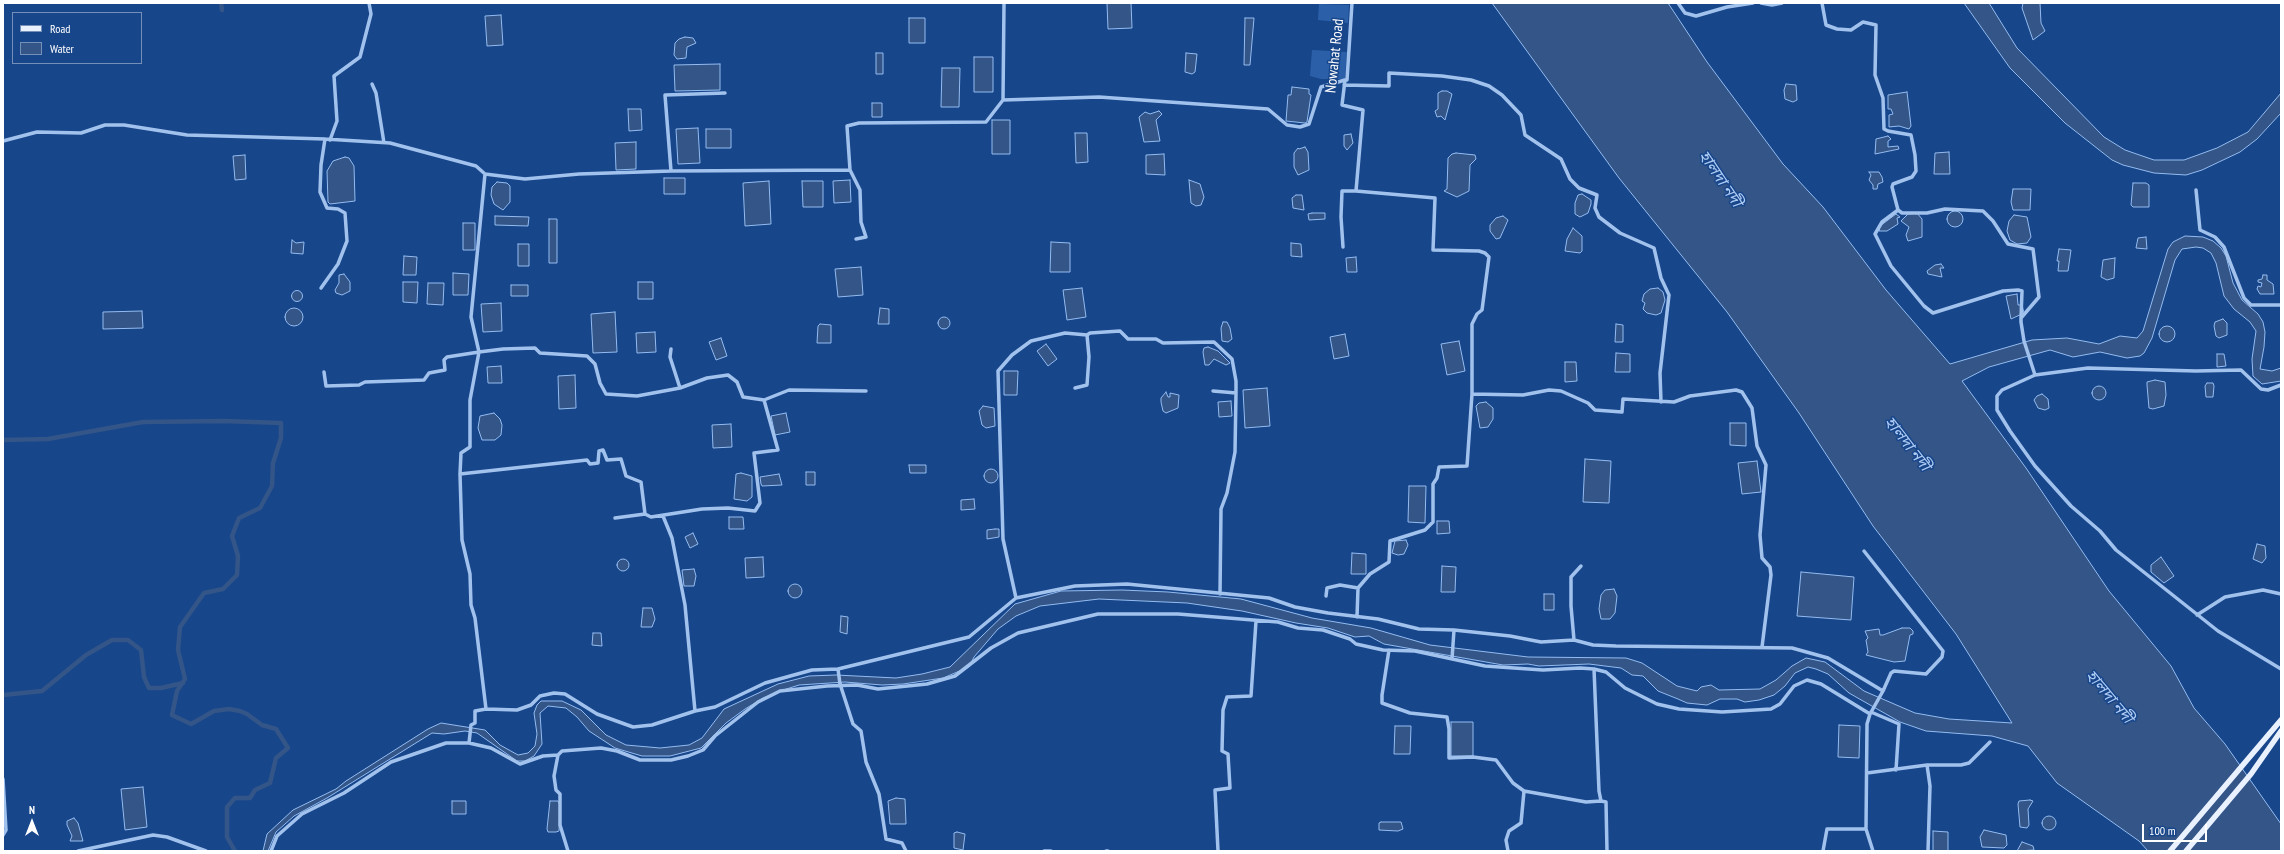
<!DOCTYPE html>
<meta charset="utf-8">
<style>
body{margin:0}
#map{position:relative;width:2284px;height:854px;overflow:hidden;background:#18468b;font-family:"PT Sans Narrow",sans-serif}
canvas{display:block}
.frame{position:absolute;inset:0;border:4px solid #fff;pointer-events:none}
.legend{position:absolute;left:12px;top:12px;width:130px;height:52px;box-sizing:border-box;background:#18468b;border:1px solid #7490b9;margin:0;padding:5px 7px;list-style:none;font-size:12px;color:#fff}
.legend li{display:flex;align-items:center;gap:8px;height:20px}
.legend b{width:20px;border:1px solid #7490b9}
.north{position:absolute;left:12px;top:802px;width:40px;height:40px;-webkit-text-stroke:3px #18468b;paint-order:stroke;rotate:0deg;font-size:11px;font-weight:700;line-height:16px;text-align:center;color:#fff}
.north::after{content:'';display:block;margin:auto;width:14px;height:18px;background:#fff;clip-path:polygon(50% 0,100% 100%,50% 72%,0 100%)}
.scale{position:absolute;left:2142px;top:824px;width:65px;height:18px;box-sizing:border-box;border:2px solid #fff;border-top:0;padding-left:5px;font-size:12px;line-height:14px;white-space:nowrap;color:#fff;-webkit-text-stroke:3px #18468b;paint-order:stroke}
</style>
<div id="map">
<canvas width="2284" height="854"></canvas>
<div class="frame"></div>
<ul class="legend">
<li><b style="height:5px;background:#e9f1ff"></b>Road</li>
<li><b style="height:11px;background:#335587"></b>Water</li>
</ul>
<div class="north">N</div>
<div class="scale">100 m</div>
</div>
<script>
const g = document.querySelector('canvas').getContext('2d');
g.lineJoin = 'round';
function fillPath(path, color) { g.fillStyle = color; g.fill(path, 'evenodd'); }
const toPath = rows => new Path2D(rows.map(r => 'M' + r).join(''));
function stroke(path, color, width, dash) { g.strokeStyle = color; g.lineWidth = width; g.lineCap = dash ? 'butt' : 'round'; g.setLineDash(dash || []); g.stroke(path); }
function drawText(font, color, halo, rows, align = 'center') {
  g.font = font + ' "PT Sans Narrow","Noto Sans Bengali",sans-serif'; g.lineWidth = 3; g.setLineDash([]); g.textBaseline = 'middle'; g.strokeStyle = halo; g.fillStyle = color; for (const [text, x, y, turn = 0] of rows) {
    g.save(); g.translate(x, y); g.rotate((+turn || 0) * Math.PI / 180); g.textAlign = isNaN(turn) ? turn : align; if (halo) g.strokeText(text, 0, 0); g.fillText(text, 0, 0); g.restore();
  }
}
const green = toPath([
 [1319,4,1349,5,1348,23,1318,20],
 [1312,50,1347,52,1345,79,1321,79,1310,76]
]);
const water = toPath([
 [1107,3,1131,3,1132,28,1108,29,1107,3],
 [1492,3,1668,3,1707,62,1783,164,1823,207,1886,290,1950,364,2032,340,2067,338,2099,344,2120,336,2137,338,2143,331,2168,249,2173,242,2185,236,2203,237,2213,241,2221,248,2226,256,2233,283,2242,300,2258,314,2263,322,2265,332,2264,347,2260,369,2272,371,2281,368,2281,381,2262,384,2253,376,2252,359,2256,331,2250,322,2234,309,2224,296,2216,263,2211,253,2203,248,2196,247,2182,249,2175,260,2152,338,2144,353,2140,356,2127,358,2100,352,2073,357,2050,350,1989,367,1962,381,2026,468,2109,591,2171,666,2194,708,2225,744,2281,824,2281,851,2148,851,2139,841,2057,783,2028,746,1992,736,1926,731,1900,722,1849,693,1828,674,1816,669,1808,667,1795,673,1785,686,1774,695,1759,700,1745,702,1737,699,1720,699,1707,705,1687,703,1678,699,1658,691,1643,676,1632,675,1621,668,1589,664,1539,666,1528,664,1503,665,1384,644,1369,636,1355,637,1328,628,1296,623,1242,611,1187,603,1099,599,1040,606,1016,616,998,629,974,657,969,667,943,678,903,684,882,685,845,682,799,685,780,691,763,698,745,709,726,723,701,748,670,756,642,756,615,748,589,731,577,717,566,708,548,706,540,713,542,744,534,756,525,761,517,761,477,733,465,731,444,734,432,733,327,798,294,816,276,832,268,851,263,851,267,834,293,810,336,789,346,781,428,729,441,723,485,730,500,745,518,755,528,753,535,746,537,734,534,713,537,705,541,701,562,701,581,710,606,735,626,745,660,748,689,745,702,738,724,709,778,684,809,676,836,675,896,678,922,674,950,667,1015,604,1061,591,1122,590,1168,592,1241,599,1312,618,1371,628,1430,645,1528,657,1626,658,1642,663,1677,686,1697,691,1701,687,1711,685,1719,690,1760,689,1776,680,1792,666,1806,658,1825,662,1864,691,1915,713,1949,719,2012,723,1956,634,1873,526,1799,413,1727,312,1619,178,1492,3],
 [1964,3,1989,3,2017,48,2104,137,2125,150,2154,160,2184,160,2217,148,2248,132,2281,93,2281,113,2257,139,2240,152,2202,170,2186,175,2154,173,2123,165,2112,160,2065,123,2010,68,1964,3],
 [2023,3,2040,3,2041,23,2045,31,2033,40,2022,8,2023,3],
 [501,15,503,45,487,46,485,16,501,15],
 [909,18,925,18,925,43,909,43,909,18],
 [1245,18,1254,18,1250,65,1244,65,1245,18],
 [685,37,693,38,696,43,687,47,686,58,677,59,674,55,675,43,679,39,685,37],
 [876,53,883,53,883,74,876,74,876,53],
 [1186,53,1197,54,1195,72,1192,74,1185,72,1186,53],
 [974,57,993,57,993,92,974,92,974,57],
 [720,64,720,90,675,91,674,65,720,64],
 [942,68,960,68,959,107,941,107,942,68],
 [1786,84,1796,85,1797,100,1793,102,1785,99,1784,90,1786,84],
 [1292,87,1309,89,1309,94,1311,95,1307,122,1305,123,1286,121,1288,95,1291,95,1292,87],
 [1442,91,1447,91,1452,94,1445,120,1441,116,1437,117,1435,111,1438,109,1438,93,1442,91],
 [1907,92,1911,126,1909,129,1899,126,1889,127,1889,115,1893,114,1891,109,1888,109,1888,95,1907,92],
 [872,103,882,103,882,117,872,117,872,103],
 [628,109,641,109,642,130,629,131,628,109],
 [1159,111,1162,114,1156,120,1160,141,1144,142,1139,117,1145,112,1150,114,1159,111],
 [992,120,1010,120,1010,154,992,154,992,120],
 [698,128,700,163,678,164,676,129,698,128],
 [706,129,731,129,731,148,706,148,706,129],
 [1075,133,1087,133,1088,162,1076,163,1075,133],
 [1351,134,1353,143,1347,150,1344,146,1344,135,1351,134],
 [1888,136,1891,139,1888,141,1888,147,1898,146,1899,149,1875,154,1876,139,1888,136],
 [636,142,636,169,616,170,615,143,636,142],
 [1305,147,1308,152,1309,170,1298,175,1294,167,1294,153,1298,148,1299,149,1305,147],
 [1949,152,1950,174,1934,174,1935,153,1949,152],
 [1456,153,1475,155,1476,159,1470,165,1469,191,1457,197,1444,191,1447,189,1448,158,1452,154,1456,153],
 [1164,154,1165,175,1146,174,1146,155,1164,154],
 [245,155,246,179,235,180,233,156,245,155],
 [345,157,349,158,354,166,355,201,330,204,328,202,327,171,333,161,345,157],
 [1869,172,1879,172,1882,177,1883,182,1878,184,1877,189,1873,189,1873,185,1869,180,1871,175,1869,172],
 [664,178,685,178,685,194,664,194,664,178],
 [850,180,851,202,834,203,833,181,850,180],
 [1189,180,1200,184,1204,197,1201,205,1196,206,1191,203,1189,180],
 [769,181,771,224,745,226,743,183,769,181],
 [802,181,823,181,823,207,803,207,802,181],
 [497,182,507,183,510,186,510,202,503,210,494,204,491,195,492,187,497,182],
 [2133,183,2146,183,2149,185,2149,207,2133,207,2131,205,2133,183],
 [2013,189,2031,189,2030,210,2013,210,2011,202,2013,189],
 [1582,194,1591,200,1591,204,1588,213,1580,217,1575,214,1575,203,1578,195,1582,194],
 [1296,195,1302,195,1304,210,1293,208,1292,198,1296,195],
 '1947 219a8 8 0 1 1 16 0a8 8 0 1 1-16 0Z',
 [1312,213,1325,213,1325,219,1309,220,1308,214,1312,213],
 [1917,213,1922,219,1922,237,1908,241,1906,235,1909,227,1901,221,1908,214,1917,213],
 [1896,214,1900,217,1897,218,1898,224,1887,231,1879,231,1880,226,1896,214],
 [2014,215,2027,217,2031,237,2027,243,2017,244,2010,240,2007,231,2009,221,2014,215],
 [495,216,529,217,528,226,495,225,495,216],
 [1503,216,1508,220,1500,238,1496,239,1490,231,1490,225,1496,218,1503,216],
 [549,219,557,219,557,263,549,263,549,219],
 [463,223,475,223,475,250,463,250,463,223],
 [1573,228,1582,236,1582,251,1580,253,1565,251,1567,239,1573,228],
 [2146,237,2147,249,2136,248,2138,238,2146,237],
 [292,240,296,243,304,242,303,254,291,253,292,240],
 [1051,242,1070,243,1070,272,1050,272,1051,242],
 [1291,243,1301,244,1302,257,1291,256,1291,243],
 [518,244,529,244,529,266,518,266,518,244],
 [2059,249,2071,250,2068,271,2058,271,2059,261,2057,261,2059,249],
 [404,256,417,257,416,275,403,275,404,256],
 [1356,257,1357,272,1347,272,1346,258,1356,257],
 [2115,258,2114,278,2107,280,2101,277,2103,260,2115,258],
 [1941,264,1944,268,1940,268,1942,277,1928,274,1927,271,1935,265,1941,264],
 [861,267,863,295,838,297,835,269,861,267],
 [453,273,469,274,468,295,453,295,453,273],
 [344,274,350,282,350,291,342,295,336,293,335,290,339,283,339,275,344,274],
 [2263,275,2267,275,2267,280,2273,284,2274,294,2260,294,2257,289,2258,286,2261,287,2262,283,2258,282,2258,280,2262,279,2263,275],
 [403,282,418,282,417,303,403,302,403,282],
 [638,282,653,282,653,299,638,299,638,282],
 [428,283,444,283,443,305,427,304,428,283],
 [511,285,528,285,528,296,511,296,511,285],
 [1082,288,1086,317,1067,320,1063,290,1082,288],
 [1658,288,1663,292,1665,300,1661,313,1656,315,1647,313,1643,309,1645,303,1642,301,1644,294,1650,289,1658,288],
 '291.5 296a5.5 5.5 0 1 1 11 0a5.5 5.5 0 1 1-11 0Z',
 [2017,294,2018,305,2022,305,2024,313,2011,319,2006,296,2017,294],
 [501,303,502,331,483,332,481,304,501,303],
 [880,308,889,309,889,324,878,324,880,308],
 '285 317a9 9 0 1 1 18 0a9 9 0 1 1-18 0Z',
 [142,311,143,328,103,329,103,312,142,311],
 [615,312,617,352,593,353,591,314,615,312],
 '938 323a6 6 0 1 1 12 0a6 6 0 1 1-12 0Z',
 [2223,319,2227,323,2227,335,2219,338,2216,336,2214,326,2215,322,2223,319],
 [1223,322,1227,322,1230,328,1232,339,1228,342,1222,341,1221,328,1223,322],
 [820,324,831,325,831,343,817,343,818,326,820,324],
 [1616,324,1623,325,1623,342,1615,342,1616,324],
 '2159 334a8 8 0 1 1 16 0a8 8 0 1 1-16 0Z',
 [655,332,656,352,637,353,636,333,655,332],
 [1345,334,1349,356,1334,359,1330,337,1345,334],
 [721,338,727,356,716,360,709,342,721,338],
 [1459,341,1465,371,1447,375,1441,344,1459,341],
 [1046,344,1057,359,1048,366,1037,351,1046,344],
 [1208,347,1218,351,1230,363,1226,365,1214,359,1209,365,1205,365,1203,352,1204,348,1208,347],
 [1616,353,1630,354,1630,372,1615,372,1616,353],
 [2217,354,2224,354,2226,366,2217,367,2217,354],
 [1565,362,1576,362,1577,381,1565,382,1565,362],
 [501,366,502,383,488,383,487,367,501,366],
 [1004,371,1018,371,1017,395,1004,395,1004,371],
 [575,375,576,408,559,409,558,376,575,375],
 [2155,380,2165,382,2166,395,2164,406,2153,409,2149,408,2147,385,2147,382,2155,380],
 [2207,383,2213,383,2214,386,2213,397,2206,397,2205,386,2207,383],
 '2092 393a7 7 0 1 1 14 0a7 7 0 1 1-14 0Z',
 [1267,388,1270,426,1245,428,1243,390,1267,388],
 [1166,392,1168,397,1170,397,1170,393,1179,395,1178,408,1166,413,1163,411,1161,402,1161,398,1166,392],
 [2042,394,2048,399,2049,408,2045,410,2038,408,2034,400,2037,396,2042,394],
 [1231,401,1232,416,1219,417,1218,402,1231,401],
 [1486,402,1493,408,1493,419,1488,427,1480,428,1476,406,1479,403,1486,402],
 [983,406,994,408,995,426,986,428,982,425,979,411,983,406],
 [494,413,500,419,502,425,501,435,495,440,482,440,478,428,480,416,494,413],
 [786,413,790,432,775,435,771,416,786,413],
 [1730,423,1746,423,1746,446,1730,445,1730,423],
 [731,424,732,447,713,448,712,425,731,424],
 [1585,459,1611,461,1609,503,1583,502,1585,459],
 [1757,461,1761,492,1742,494,1738,463,1757,461],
 [909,465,926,465,926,473,910,473,909,465],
 '984 476a7 7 0 1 1 14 0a7 7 0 1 1-14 0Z',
 [806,472,815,472,815,485,806,485,806,472],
 [741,473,752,476,752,497,747,501,734,499,736,474,741,473],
 [779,474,782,485,762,486,761,484,760,477,779,474],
 [1409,486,1426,486,1425,523,1408,522,1409,486],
 [974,499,975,509,961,510,961,500,974,499],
 [729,517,743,517,744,529,729,529,729,517],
 [1437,521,1449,521,1450,533,1437,534,1437,521],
 [995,529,999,529,999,537,987,539,987,530,995,529],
 [693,533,698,544,690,548,685,537,693,533],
 [1406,540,1408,545,1404,554,1398,555,1392,553,1395,541,1406,540],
 [2257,544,2265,546,2266,558,2262,563,2253,559,2257,544],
 [1352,553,1366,554,1366,574,1351,574,1352,553],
 [763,557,764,577,746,578,745,558,763,557],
 [2161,557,2174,576,2164,583,2151,572,2151,565,2161,557],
 '617 565a6 6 0 1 1 12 0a6 6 0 1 1-12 0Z',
 [1442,566,1456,567,1455,592,1441,592,1442,566],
 [694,569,696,576,694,586,684,586,682,570,694,569],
 [1801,572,1854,577,1851,620,1797,616,1801,572],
 '788 591a7 7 0 1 1 14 0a7 7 0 1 1-14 0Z',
 [1614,589,1617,596,1615,613,1610,619,1601,619,1599,609,1601,595,1605,590,1614,589],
 [1544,594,1554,594,1554,610,1544,610,1544,594],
 [643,608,652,608,655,619,652,627,641,627,643,608],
 [841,616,848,617,847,634,840,632,841,616],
 [1902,628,1910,628,1913,631,1913,634,1910,635,1905,661,1894,662,1866,655,1868,652,1866,640,1868,638,1865,631,1879,629,1880,635,1883,635,1902,628],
 [593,633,601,633,602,646,592,645,593,633],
 [1451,722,1473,722,1473,756,1451,756,1451,722],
 [1839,725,1860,726,1859,758,1838,757,1839,725],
 [1395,726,1411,726,1410,754,1394,754,1395,726],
 [143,787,147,827,125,830,121,789,143,787],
 [896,798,905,799,906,824,890,824,888,801,896,798],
 [2030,800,2033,801,2028,809,2029,825,2027,828,2020,827,2018,804,2019,801,2030,800],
 [452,801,466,801,466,814,452,814,452,801],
 [550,801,558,801,560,805,559,831,556,832,548,832,547,829,550,801],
 '2042 823a7 7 0 1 1 14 0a7 7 0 1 1-14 0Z',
 [74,818,78,823,83,841,70,841,72,836,67,825,67,821,74,818],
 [1381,822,1401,822,1403,829,1398,831,1379,830,1379,823,1381,822],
 [1984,830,2006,835,2007,845,2004,848,1982,847,1980,837,1984,830],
 [1933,831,1948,832,1948,851,1933,851,1933,831],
 [957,832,965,834,963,850,954,848,954,833,957,832],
 [2022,842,2033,846,2034,850,2017,851,2022,842]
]);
const canal = toPath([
 [221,3,222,10],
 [3,440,48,439,143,422,224,421,281,423,281,438,273,463,272,486,260,508,239,518,232,536,238,556,237,575,223,589,204,593,180,627,178,650,185,679,177,691,172,715,191,724,214,711,229,709,240,711,247,714,262,725,276,729,288,748,276,758,270,783,255,790,250,798,235,798,227,807,227,837,235,851],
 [3,695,42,691,86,655,112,640,128,640,141,650,144,677,149,688,161,688,183,683]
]);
const minor = toPath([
 [1004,3,1003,100,1099,97,1268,109,1287,125,1300,127,1309,124,1321,87,1345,80],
 [1678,3,1685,13,1696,16,1727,7,1753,3],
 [1761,3,1772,5,1782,3],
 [1822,3,1826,25,1837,29,1851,30,1863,22,1876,25,1875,75,1883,98,1884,129,1888,131,1911,135,1915,155,1916,171,1912,177,1893,184,1892,187,1898,210,1902,213,1927,213,1945,209,1983,211,1993,221,2008,244,2033,249,2039,297,2021,318,2021,322,2024,341,2035,375,2002,390,1997,396,1997,410,2010,431,2035,466,2071,506,2100,531,2116,550,2218,631,2281,669],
 [372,84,376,93,384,143],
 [1344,85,1389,86,1389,73,1442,76,1471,80,1489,86,1502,95,1521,115,1525,135,1561,159,1570,179,1579,188,1597,195,1595,208,1599,217,1620,233,1654,248,1661,278,1669,295,1660,373,1661,402],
 [330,140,337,121,334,76,360,57,371,14,369,3],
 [3,141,37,132,81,133,105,125,124,125,187,135,325,139,390,143,476,166,485,174,525,179,579,174,671,171,850,170],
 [671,171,665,95,725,93],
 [2196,190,2200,230,2215,237,2224,247,2244,298,2251,305,2281,305],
 [1356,191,1435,198,1433,250,1479,251,1485,253,1489,257,1482,310,1477,314,1472,324,1472,394,1467,466,1439,467,1437,478,1433,484,1433,522,1425,530,1390,541,1389,562,1370,574,1358,588,1357,617],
 [1898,210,1882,222,1875,234,1891,266,1924,306,1933,313,2003,291,2018,290,2022,291,2021,318],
 [856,239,866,237,861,222,860,190,850,170,847,126,859,123,986,122,1003,100],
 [1343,247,1341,217,1342,191,1356,191,1363,110,1342,105,1345,80,1347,80,1352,3],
 [321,288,338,264,347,241,345,213,338,209,327,208,320,192,321,165,325,139],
 [671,349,670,357,680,388],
 [324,372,326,386,359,385,365,382,424,380,429,373,445,370,444,360,447,357,479,352,471,317,485,174],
 [2035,375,2088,368,2196,371,2241,370,2261,389,2268,390,2281,385],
 [1075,388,1087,385,1089,357,1087,335],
 [1472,394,1523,395,1549,390,1561,391,1588,403,1595,410,1622,412,1623,399,1674,402,1690,396,1736,390,1742,392,1752,408,1757,446,1766,465,1760,535,1762,558,1770,567,1771,575,1762,647],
 [460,474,587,460,590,464,598,463,599,451,603,450,607,460,621,459,626,476,641,482,645,514,615,518],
 [645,514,651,517,702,509,728,508,755,511,760,503,754,453,778,450,764,400],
 [1864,551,1943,651,1942,657,1926,674,1894,671,1891,673,1883,691],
 [1220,594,1221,509,1227,493,1235,452,1236,393],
 [1326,596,1327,588,1340,585,1358,588],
 [1016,598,1003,539,998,371,1012,355,1031,341,1065,333,1087,335,1090,333,1120,331,1128,339,1156,339,1163,343,1214,342,1232,359,1236,381,1236,393,1213,391],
 [2197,615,2225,597,2263,590,2281,594],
 [1574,640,1571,606,1571,577,1581,566],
 [1389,650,1382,695,1382,703,1410,713,1447,717,1449,729,1449,758,1473,757,1496,760,1513,783,1524,791,1586,802,1601,801],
 [1452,659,1454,630],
 [838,669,969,637,1016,598,1075,586,1127,584,1269,598,1295,607,1328,613,1378,619,1419,629,1454,630,1510,636,1541,642,1574,640,1593,645,1616,646,1792,648,1828,658,1883,691,1870,714],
 [1594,669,1599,791,1601,801,1606,802,1607,851],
 [486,709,517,710,531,705,540,696,554,693,565,694,597,714,633,727,652,725,695,711,685,605,672,538,663,516],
 [695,711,715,707,765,683,812,670,838,669,840,684,853,724,861,731,866,762,879,794,886,839,902,843,906,851],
 [1871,712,1899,724,1896,770],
 [469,743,491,748,520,764,543,756,558,755],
 [1927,765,1961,765,1969,763,1990,742],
 [1867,773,1927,765,1930,786,1928,851],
 [3,779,6,830,3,835],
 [78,851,153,835,167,837,206,851],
 [271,851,277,836,302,814,344,793,391,762,446,743,469,743,471,725,475,723,475,711,486,709,475,618,471,605,470,574,462,540,460,474,461,453,470,447,470,400,479,352,503,349,535,348,540,353,587,356,595,364,600,383,606,394,637,396,680,388,707,378,728,375,737,382,743,397,764,400,789,390,866,391],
 [568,851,560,825,560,794,556,790,554,776,558,755,562,751,601,748,617,751,640,760,671,760,688,756,703,750,715,736,758,702,780,691,827,686,857,685,878,689,927,684,955,676,991,648,1018,633,1098,614,1178,614,1278,622,1298,628,1323,630,1350,639,1356,644,1383,650,1415,651,1485,666,1543,670,1580,668,1594,669,1606,672,1625,688,1657,704,1679,709,1722,712,1771,709,1780,704,1794,686,1807,680,1821,684,1870,714,1867,724,1866,829,1873,851],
 [1044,851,1051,851],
 [1106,851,1108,851],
 [1218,851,1215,790,1230,788,1228,754,1222,751,1223,710,1227,697,1251,696,1256,621],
 [1508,851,1506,840,1509,831,1521,823,1524,791],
 [1823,851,1827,829,1866,829]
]);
const primary = toPath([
 [2170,851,2281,720],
 [2186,851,2251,774,2281,731]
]);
const streetNames = [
 ["Nowahat Road",1335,56,-84]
];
const waterNames = [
 ["হালদা নদী",1720,179,56],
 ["হালদা নদী",1907,444,52],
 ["হালদা নদী",2109,697,50]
];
fillPath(green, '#2b60a9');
fillPath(water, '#335587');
stroke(water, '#94bcf0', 1);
stroke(canal, '#335587', 4.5);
stroke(minor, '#a2c2ee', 3.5);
stroke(primary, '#e9f1ff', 5.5);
drawText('15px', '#fff', '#18468b', streetNames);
drawText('italic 16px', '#aeccf5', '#18468b', waterNames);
</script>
